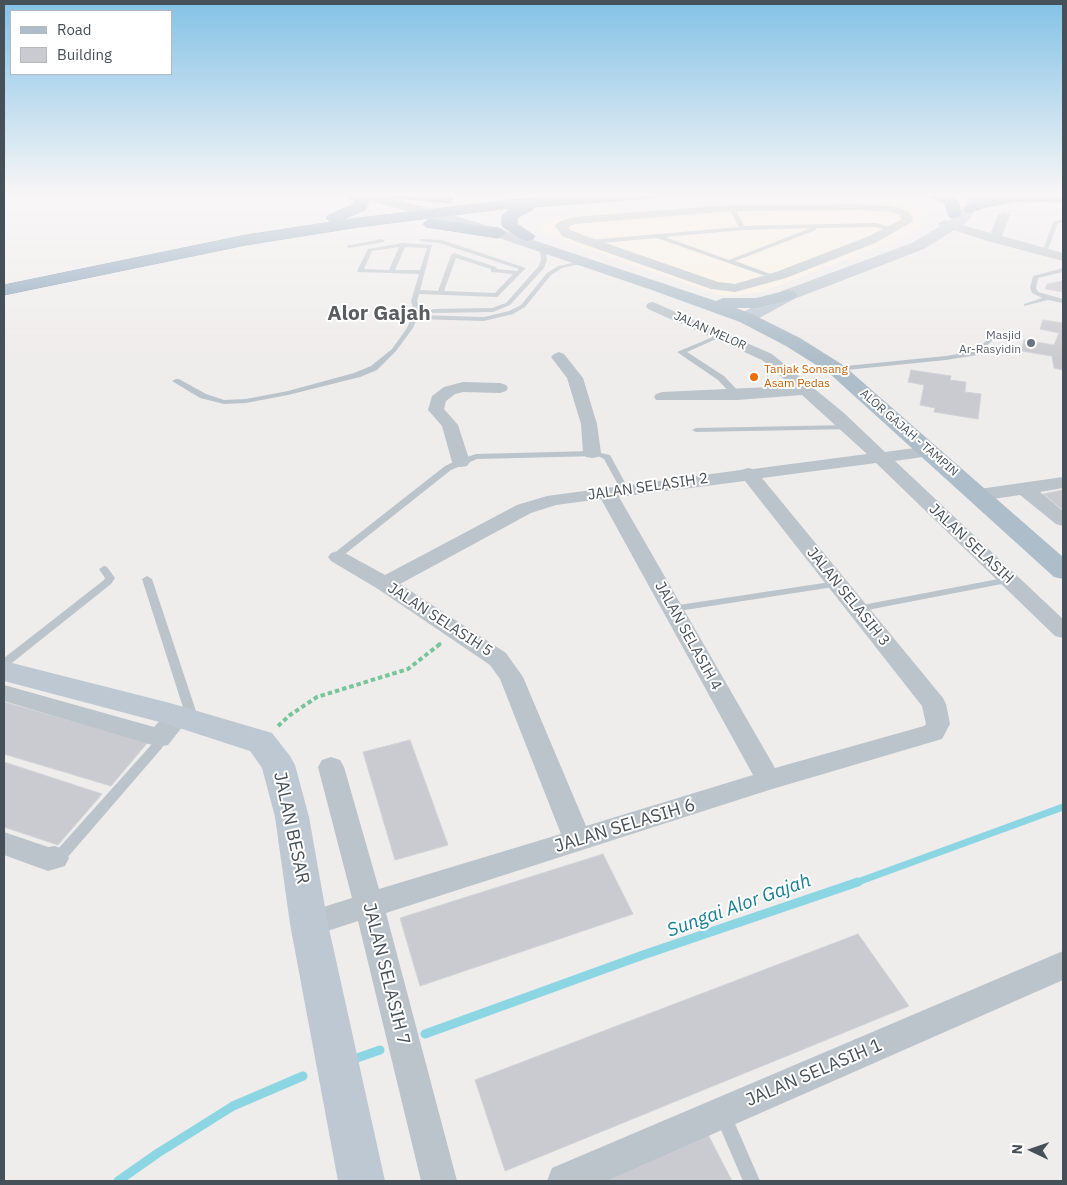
<!DOCTYPE html>
<style>
body{margin:0}
#map{position:relative;width:1067px;height:1185px;overflow:hidden;background:#efecec;font-family:"IBM Plex Sans",sans-serif}
canvas{display:block}
.frame{position:absolute;inset:0;border:5px solid #465058;pointer-events:none}
.legend{position:absolute;left:10px;top:10px;width:162px;height:65px;box-sizing:border-box;background:#fff;border:1px solid #b5b9bc;margin:0;padding:6px 9px;list-style:none;font-size:15px;color:#465058}
.legend li{display:flex;align-items:center;gap:10px;height:25px}
.legend b{width:25px;border:1px solid #b5b9bc}
.north{position:absolute;left:1007px;top:1125px;width:50px;height:50px;-webkit-text-stroke:4px #fff;paint-order:stroke;rotate:273deg;font-size:14px;font-weight:700;line-height:20px;text-align:center;color:#465058}
.north::after{content:'';display:block;margin:auto;width:18px;height:22px;background:#465058;clip-path:polygon(50% 0,100% 100%,50% 72%,0 100%)}
</style>
<div id="map">
<canvas width="1067" height="1185"></canvas>
<div class="frame"></div>
<ul class="legend">
<li><b style="height:6px;background:#adbdc9"></b>Road</li>
<li><b style="height:14px;background:#cacbd0"></b>Building</li>
</ul>
<div class="north">N</div>
</div>
<script>
const g = document.querySelector('canvas').getContext('2d');
g.lineJoin = 'round';
function fillPath(path, color) { g.fillStyle = color; g.fill(path, 'evenodd'); }
const toPath = rows => new Path2D(rows.map(r => 'M' + r).join(''));
function stroke(path, color, width, dash) { g.strokeStyle = color; g.lineWidth = width; g.lineCap = dash ? 'butt' : 'round'; g.setLineDash(dash || []); g.stroke(path); }
function drawText(font, color, halo, rows, align = 'center') {
  g.font = font + ' "IBM Plex Sans",sans-serif'; g.lineWidth = 4; g.setLineDash([]); g.textBaseline = 'middle'; g.strokeStyle = halo; g.fillStyle = color; for (const [text, x, y, turn = 0] of rows) {
    g.save(); g.translate(x, y); g.rotate((+turn || 0) * Math.PI / 180); g.textAlign = isNaN(turn) ? turn : align; if (halo) g.strokeText(text, 0, 0); g.fillText(text, 0, 0); g.restore();
  }
}
const commercial = toPath([
 [893,203,914,207,924,213,922,223,911,234,762,292,734,295,718,295,557,238,543,231,541,225,549,221,561,217,721,205]
]);
const streamFar1 = toPath([
 [855,883,1063,807]
]);
const stream = toPath([
 [425,1034,643,955,858,882],
 [354,1059,380,1050],
 [118,1181,158,1153,233,1106,303,1076]
]);
const building = toPath([
 [1063,278,1063,292,1045,289,1047,284,1062,281,1063,278],
 [1043,320,1063,323,1063,370,1054,368,1052,356,1021,351,1024,340,1054,345,1059,333,1040,329,1043,320],
 [911,370,951,376,950,380,966,382,965,392,981,394,978,419,934,412,935,408,920,405,924,385,908,382,911,370],
 [1063,490,1063,510,1043,494,1063,490],
 [4,702,148,742,111,786,4,754,4,702],
 [410,740,448,845,395,860,363,752,410,740],
 [4,762,102,794,58,845,4,827,4,762],
 [603,854,633,914,420,986,400,918,603,854],
 [858,934,909,1006,505,1171,475,1080,858,934],
 [704,1127,732,1181,582,1181,704,1127]
]);
const pathFar1 = toPath([
 [438,645,441,643]
]);
const path = toPath([
 [278,726,290,715,317,697,408,669,440,644]
]);
const lane = toPath([
 [732,206,735,208,744,226,876,223,896,229,893,231,876,227,816,228,816,230,735,261,776,276,777,277,774,279,657,238,590,244,587,242,590,240,739,227,729,208,732,206],
 [811,228,729,260,665,237,744,230,811,228],
 [1063,219,1063,223,1058,223,1047,252,1042,253,1053,222,1063,219],
 [382,239,385,241,384,242,349,248,346,246,382,239],
 [420,239,442,240,526,268,497,297,419,294,417,301,420,311,419,315,484,317,509,311,521,305,547,273,558,266,586,260,589,262,562,268,551,275,525,307,513,314,484,321,417,319,413,328,396,351,377,370,360,377,288,395,246,403,224,404,200,398,172,381,176,379,179,379,206,394,224,400,246,399,288,391,354,373,371,366,392,349,407,328,414,311,411,301,419,274,358,272,357,271,368,249,403,243,432,245,420,290,438,291,451,255,454,253,496,267,497,269,517,271,519,269,439,243,420,241,420,239],
 [399,247,389,270,364,269,372,251,399,247],
 [405,247,427,248,420,270,395,270,405,247],
 [456,258,491,269,491,272,513,274,495,293,444,291,456,258],
 [542,245,545,247,547,260,544,268,510,305,493,312,433,313,430,311,433,309,492,308,506,303,538,267,541,260,539,247,542,245],
 [1063,268,1063,272,1038,278,1036,288,1038,292,1063,299,1063,303,1048,300,1024,306,1024,304,1042,298,1032,293,1030,288,1033,276,1063,268],
 [720,334,725,335,687,352,724,376,740,393,740,397,734,397,718,380,677,352,720,334],
 [994,334,996,335,996,337,977,355,946,360,836,371,832,369,836,367,946,356,975,351,994,334],
 [849,425,853,427,852,429,696,432,692,430,696,428,849,425],
 [592,451,610,455,629,490,628,492,622,492,604,459,598,456,477,459,451,470,345,554,341,559,335,559,333,557,338,550,445,466,458,460,476,454,592,451],
 [104,566,107,567,115,578,111,584,8,666,4,667,4,658,104,580,105,578,99,569,104,566],
 [147,576,152,579,199,720,197,723,193,724,189,723,187,720,142,579,147,576],
 [1009,577,1014,580,1012,582,857,612,852,609,857,606,1009,577],
 [837,581,840,582,842,584,840,586,672,612,667,609,672,606,837,581],
 [159,734,163,735,165,738,162,748,67,858,56,862,51,861,49,857,51,853,57,850,152,744,155,735,159,734],
 [723,1108,729,1110,760,1181,743,1181,715,1116,717,1110,723,1108]
]);
const street = toPath([
 [860,204,892,206,908,211,913,218,912,222,875,243,786,278,735,292,711,289,586,245,562,236,555,226,557,223,573,217,732,205,860,204],
 [860,210,891,212,900,215,901,218,901,220,867,237,776,272,735,284,718,282,594,239,570,230,568,227,575,224,732,211,860,210],
 [1004,212,1010,215,1002,236,1063,253,1063,261,991,242,940,226,938,224,944,220,991,233,998,215,1004,212],
 [653,302,772,354,844,413,885,452,930,446,936,447,939,451,936,455,895,461,1063,619,1063,638,1055,636,876,463,762,478,943,698,946,704,950,724,942,739,769,790,386,913,457,1181,421,1181,358,921,309,937,298,933,294,924,298,915,352,898,318,767,322,760,331,757,340,760,344,767,379,889,561,834,500,679,490,665,378,589,331,561,328,557,331,553,338,551,345,553,385,575,517,505,547,496,741,470,748,468,753,469,867,454,802,395,737,400,656,400,654,397,656,394,662,392,792,386,762,360,648,309,646,306,648,303,653,302],
 [745,481,922,706,926,724,924,726,775,768,619,497,745,481],
 [601,499,753,775,586,826,523,677,506,653,400,584,531,513,556,505,601,499],
 [559,352,564,354,583,378,597,424,601,453,598,457,592,458,586,457,583,453,581,424,567,378,551,357,554,354,559,352],
 [463,382,500,383,506,385,508,388,506,391,500,393,463,392,455,394,446,401,444,409,458,425,470,462,467,466,461,467,455,466,452,462,442,426,428,410,432,396,444,387,463,382],
 [1063,477,1063,488,1040,492,1063,511,1063,526,1056,524,1020,495,979,501,972,499,970,495,972,491,979,489,1063,477],
 [4,685,154,727,169,711,178,708,187,711,190,717,168,745,159,747,4,701,4,685],
 [4,832,48,847,55,846,65,850,69,858,65,866,48,871,4,855,4,832],
 [1063,951,1063,980,606,1181,547,1181,552,1168,1063,951]
]);
const secondary = toPath([
 [969,194,983,194,977,209,967,222,924,249,794,299,752,322,746,324,740,322,737,318,740,314,782,291,912,243,957,216,963,208,969,194],
 [4,661,170,703,272,733,290,756,295,765,309,817,328,924,385,1181,338,1181,290,924,275,817,262,768,250,751,167,724,4,681,4,661]
]);
const primary = toPath([
 [356,194,380,194,503,230,716,301,723,298,756,298,788,290,794,291,797,295,794,299,756,308,736,308,752,314,800,338,843,365,1063,557,1063,579,1054,577,829,373,786,346,740,322,649,289,493,236,358,197,356,194]
]);
const highway = toPath([
 [345,194,364,194,369,202,365,210,342,220,510,200,587,194,661,194,654,198,534,207,532,210,517,218,517,224,535,236,533,239,527,241,521,239,502,226,502,216,510,208,359,227,246,245,4,295,4,285,246,235,331,222,326,218,329,215,354,204,354,201,345,194],
 [386,194,443,194,452,196,454,199,452,202,447,203,393,198,386,194],
 [927,194,952,195,959,203,961,214,959,217,954,218,949,217,945,204,927,194],
 [1008,194,1063,194,1063,202,1017,201,982,208,970,213,965,212,963,209,973,201,1008,194],
 [431,219,498,228,503,230,506,233,503,236,498,238,426,227,423,224,426,221,431,219]
]);
const markers = [
 [1031,343,5,"#6b7280"],
 [754,377,5,"#e8710a"]
];
const farStreetnames = [
 ["JALAN MELOR",710,331,24],
 ["ALOR GAJAH - TAMPIN",909,433,41]
];
const farWorshipnames = [
 ["Masjid",1021,336],
 ["Ar-Rasyidin",1021,350]
];
const farFoodnames = [
 ["Tanjak Sonsang",764,370],
 ["Asam Pedas",764,384]
];
const streetNames = [
 ["JALAN SELASIH 2",648,487,-8],
 ["JALAN SELASIH",971,544,43],
 ["JALAN SELASIH 3",848,597,51],
 ["JALAN SELASIH 5",440,620,33],
 ["JALAN SELASIH 4",688,636,61]
];
const nearStreetnames = [
 ["JALAN SELASIH 6",625,826,-17],
 ["JALAN BESAR",291,828,78],
 ["JALAN SELASIH 7",386,974,76],
 ["JALAN SELASIH 1",814,1073,-23]
];
const nearWaternames = [
 ["Sungai Alor Gajah",739,906,-20]
];
const farTownnames = [
 ["Alor Gajah",379,314]
];
fillPath(commercial, '#faf2e5');
stroke(streamFar1, '#8cd6e4', 7);
stroke(stream, '#8cd6e4', 9);
fillPath(building, '#cacbd0');
stroke(building, '#d0d3d7', 1);
stroke(highway, '#728ca3', 1);
stroke(pathFar1, '#77c59b', 3, [4, 2.5]);
stroke(path, '#77c59b', 4, [4.5, 3]);
fillPath(lane, '#bbc4ca');
fillPath(street, '#bbc4ca');
fillPath(secondary, '#bdc8d2');
fillPath(primary, '#adbdc9');
fillPath(highway, '#87a1b8');
const sky = g.createLinearGradient(0, 0, 0, 360);
sky.addColorStop(0, '#83c2e6');
sky.addColorStop(0.54, '#f8f6f6');
sky.addColorStop(1, '#f8f6f600');
g.fillStyle = sky;
g.fillRect(0, 0, 1067, 360);
for (const [x, y, r, color] of markers) { const dot = new Path2D(); dot.arc(x, y, r, 0, 2 * Math.PI); g.fillStyle = color; g.fill(dot); stroke(dot, '#fff', 2); }
drawText('12px', '#465058', '#fff', farStreetnames);
drawText('12px', '#5b616d', '#fff', farWorshipnames, 'right');
drawText('12px', '#c56008', '#fff', farFoodnames, 'left');
drawText('15px', '#465058', '#fff', streetNames);
drawText('18px', '#465058', '#fff', nearStreetnames);
drawText('italic 19px', '#167f93', '#fff', nearWaternames);
drawText('bold 21px', '#595d60', '#fff', farTownnames);
</script>
